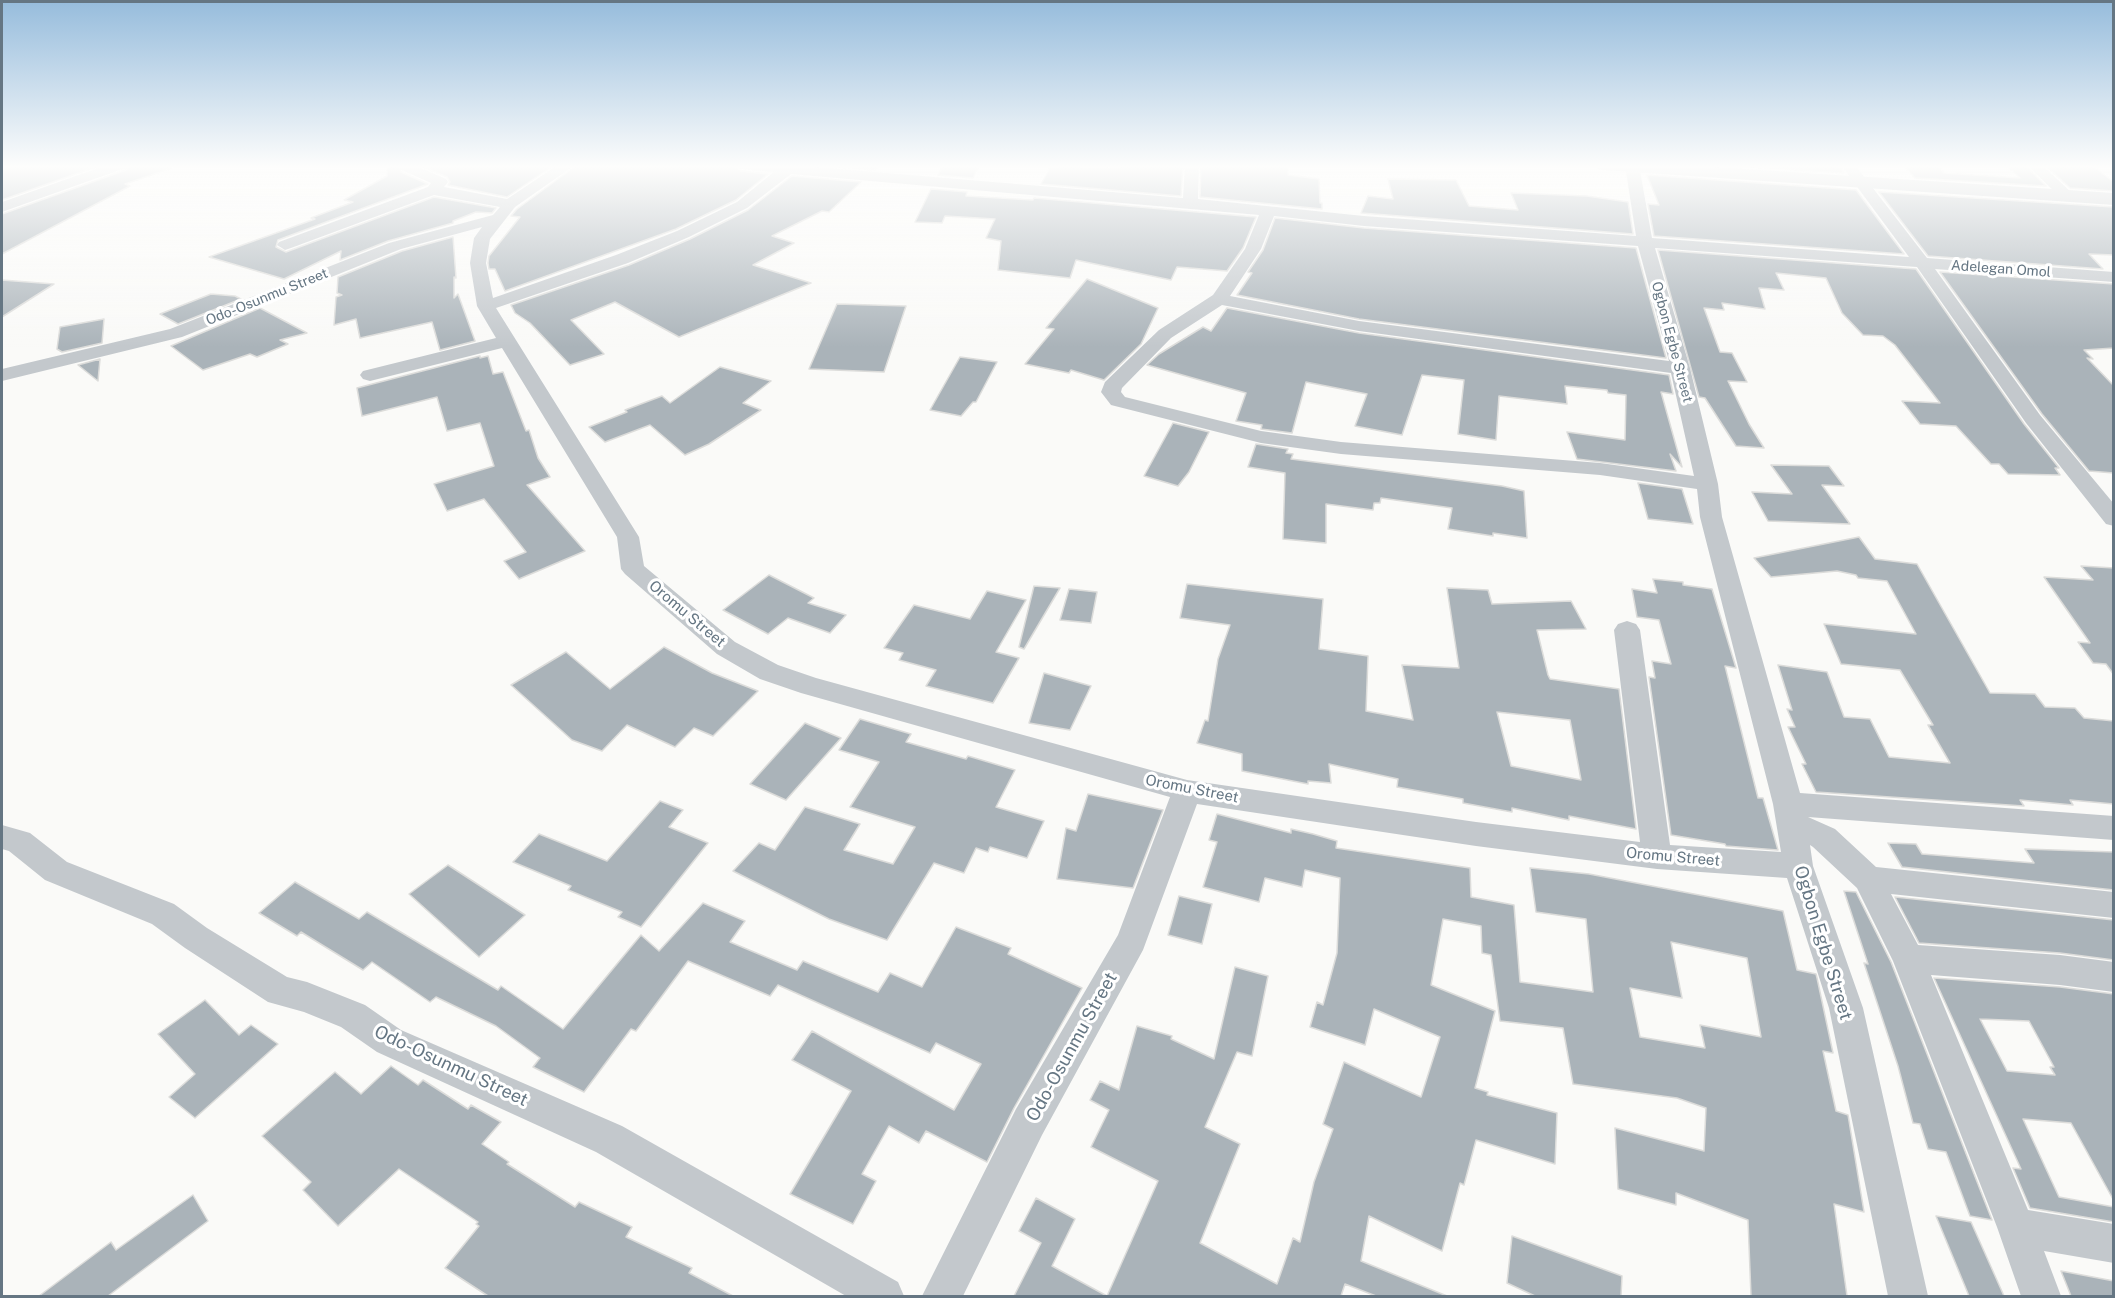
<!DOCTYPE html>
<style>
body{margin:0}
#map{position:relative;width:2115px;height:1298px;overflow:hidden;background:#fafaf8;font-family:"Public Sans",sans-serif}
canvas{display:block}
.frame{position:absolute;inset:0;border:3px solid #657683;pointer-events:none}
</style>
<div id="map">
<canvas width="2115" height="1298"></canvas>
<div class="frame"></div>
</div>
<script>
const g = document.querySelector('canvas').getContext('2d');
g.lineJoin = 'round';
function fillPath(path, color) { g.fillStyle = color; g.fill(path, 'evenodd'); }
const toPath = rows => new Path2D(rows.map(r => 'M' + r).join(''));
function stroke(path, color, width, dash) { g.strokeStyle = color; g.lineWidth = width; g.lineCap = dash ? 'butt' : 'round'; g.setLineDash(dash || []); g.stroke(path); }
function drawText(font, color, halo, rows, align = 'center') {
  g.font = font + ' "Public Sans",sans-serif'; g.lineWidth = 6; g.setLineDash([]); g.textBaseline = 'middle'; g.strokeStyle = halo; g.fillStyle = color; for (const [text, x, y, turn = 0] of rows) {
    g.save(); g.translate(x, y); g.rotate((+turn || 0) * Math.PI / 180); g.textAlign = isNaN(turn) ? turn : align; if (halo) g.strokeText(text, 0, 0); g.fillText(text, 0, 0); g.restore();
  }
}
const building = toPath([
 [2,165,101,165,2,200,2,165],
 [129,165,171,165,172,168,125,184,130,186,2,254,2,214,126,170,129,165],
 [387,165,398,165,401,172,428,184,278,240,276,247,286,252,434,197,496,208,492,213,476,212,453,221,453,223,388,241,340,260,341,251,284,279,209,257,315,219,311,218,353,202,344,200,387,176,387,165],
 [419,165,554,165,507,197,448,185,450,182,447,177,419,165],
 [577,165,732,165,741,171,768,174,736,200,676,229,505,291,495,269,489,269,488,263,489,256,520,217,511,216,517,209,577,165],
 [816,165,880,165,875,170,816,165],
 [943,165,979,165,973,178,938,175,943,165],
 [1058,165,1122,169,1122,165,1183,165,1181,196,1041,184,1050,168,1056,169,1058,165],
 [1201,165,1288,165,1288,175,1319,179,1320,203,1322,203,1322,209,1200,197,1201,165],
 [1737,165,1839,165,1844,173,1738,166,1737,165],
 [1903,165,1937,165,1944,173,2020,178,2006,165,2025,165,2046,186,1915,178,1903,165],
 [2045,165,2091,165,2114,182,2114,191,2070,188,2045,165],
 [1647,175,1856,190,1904,254,1654,236,1648,204,1659,205,1647,175],
 [792,176,861,182,829,212,822,211,772,236,794,243,753,265,811,283,679,337,615,302,571,320,604,354,570,365,530,323,515,313,511,305,629,265,690,239,748,210,792,176],
 [1388,179,1456,180,1469,206,1518,210,1511,193,1587,196,1628,202,1633,234,1361,213,1368,196,1393,199,1388,179],
 [931,189,967,192,966,196,1033,200,1034,198,1256,217,1243,248,1227,271,1177,267,1171,280,1076,260,1070,278,998,270,1001,241,986,238,995,219,945,216,942,223,915,222,931,189],
 [1879,192,2114,207,2114,255,2089,254,2103,269,1928,256,1879,192],
 [1275,218,1364,228,1636,248,1666,358,1359,319,1237,295,1252,273,1248,272,1263,250,1275,218],
 [453,237,456,278,454,277,454,298,458,294,475,341,440,350,432,322,360,338,356,319,334,325,336,297,342,295,337,293,338,277,402,251,453,237],
 [1658,250,1916,269,2024,424,2059,468,2055,468,2060,475,2008,474,1999,464,1991,464,1956,426,1920,424,1902,401,1940,403,1895,345,1883,336,1863,335,1842,313,1826,278,1776,273,1784,290,1759,288,1765,309,1722,303,1724,310,1704,308,1720,352,1732,353,1747,382,1728,381,1749,424,1764,448,1736,446,1705,398,1699,397,1658,250],
 [1940,272,2114,284,2114,348,2084,350,2093,359,2087,358,2114,386,2114,473,2089,471,2042,414,1940,272],
 [1087,279,1158,308,1141,344,1104,380,1071,370,1069,373,1025,364,1054,329,1046,328,1087,279],
 [2,280,54,284,2,317,2,280],
 [211,294,235,296,241,299,178,324,160,314,211,294],
 [837,304,906,306,884,372,809,369,837,304],
 [260,308,307,333,280,340,288,344,257,357,250,354,203,370,171,346,260,308],
 [1227,308,1359,333,1669,375,1673,394,1661,392,1682,467,1670,454,1676,471,1577,459,1567,432,1625,440,1626,395,1608,393,1607,390,1565,386,1567,404,1499,396,1496,440,1458,434,1464,380,1422,375,1402,435,1355,426,1367,394,1306,382,1292,433,1261,429,1262,425,1236,421,1246,393,1147,365,1159,354,1203,327,1211,331,1227,308],
 [104,319,102,343,62,352,57,349,60,327,104,319],
 [480,356,480,358,488,356,493,374,503,372,526,431,529,430,538,458,550,477,527,485,585,551,519,579,504,561,526,552,484,499,447,511,434,484,494,466,480,423,447,431,437,397,362,416,357,388,480,356],
 [960,357,997,362,976,402,973,402,961,416,930,410,960,357],
 [100,359,98,381,78,365,100,359],
 [720,367,771,381,743,403,761,410,709,444,685,455,650,425,605,442,589,427,627,412,625,410,662,396,670,403,720,367],
 [1173,423,1209,432,1189,472,1178,486,1144,476,1173,423],
 [1256,444,1288,449,1286,453,1293,454,1291,459,1502,486,1524,491,1527,538,1493,533,1493,536,1448,529,1452,508,1381,498,1380,503,1374,503,1373,510,1326,504,1326,543,1283,539,1285,473,1248,467,1256,444],
 [1771,465,1829,466,1844,486,1822,485,1850,524,1768,521,1752,492,1792,494,1771,465],
 [1638,483,1682,489,1693,524,1648,519,1638,483],
 [1859,537,1875,559,1917,564,1990,693,2035,694,2045,707,2075,708,2084,718,2114,721,2114,804,2070,800,2073,805,2020,800,2024,806,1816,792,1802,764,1806,764,1788,727,1795,727,1787,709,1792,710,1778,665,1827,672,1844,717,1870,719,1889,757,1950,763,1928,725,1933,725,1900,670,1841,664,1824,624,1916,634,1887,581,1858,578,1856,575,1837,571,1771,577,1754,558,1859,537],
 [2081,566,2114,568,2114,675,2106,664,2093,663,2078,642,2090,643,2044,577,2093,580,2081,566],
 [769,575,814,598,808,603,846,615,830,633,788,618,768,634,723,610,769,575],
 [1653,579,1683,582,1683,585,1712,589,1736,668,1725,666,1758,798,1763,798,1778,850,1726,846,1725,844,1671,835,1649,677,1655,678,1652,661,1671,664,1659,620,1637,617,1632,589,1657,593,1653,579],
 [1187,584,1323,599,1319,649,1368,656,1366,711,1413,720,1402,665,1459,668,1447,588,1488,590,1492,604,1571,601,1586,629,1537,630,1548,675,1550,679,1619,689,1636,829,1569,816,1569,820,1512,808,1512,812,1463,803,1463,799,1397,787,1398,779,1329,764,1331,783,1308,781,1308,784,1242,771,1242,754,1197,743,1205,720,1208,721,1218,659,1230,625,1180,618,1187,584],
 [1497,712,1570,720,1581,780,1511,766,1497,712],
 [1034,586,1060,588,1024,649,1019,647,1034,586],
 [1069,589,1097,592,1091,623,1060,620,1069,589],
 [987,591,1026,600,996,652,1019,658,993,703,926,686,936,670,899,660,903,653,884,648,914,605,970,619,987,591],
 [664,647,712,673,758,691,713,736,694,728,675,747,627,725,602,751,572,740,511,685,566,652,610,689,664,647],
 [1044,673,1091,686,1070,730,1029,723,1044,673],
 [860,719,911,734,906,742,966,759,968,756,1015,770,996,807,1044,821,1027,858,990,847,988,852,976,848,964,873,934,863,887,940,829,919,733,871,759,843,775,850,805,807,860,824,844,850,893,864,915,827,850,807,879,762,839,750,860,719],
 [805,723,841,738,786,800,750,784,805,723],
 [1088,794,1163,810,1133,888,1057,879,1066,828,1076,831,1088,794],
 [660,801,683,810,669,827,708,843,641,927,618,917,622,912,568,890,571,886,513,862,539,834,607,861,660,801],
 [1217,814,1291,833,1291,829,1313,834,1337,841,1336,848,1470,868,1471,897,1514,905,1520,982,1593,992,1586,919,1536,912,1530,868,1589,874,1783,911,1797,970,1816,974,1817,978,1833,1053,1823,1051,1836,1111,1848,1115,1864,1212,1834,1204,1847,1296,1751,1296,1748,1220,1676,1193,1676,1205,1618,1189,1615,1128,1704,1151,1706,1108,1677,1098,1573,1084,1563,1028,1500,1021,1491,955,1482,953,1481,926,1443,919,1431,985,1495,1011,1475,1088,1488,1092,1487,1095,1557,1113,1555,1164,1476,1140,1464,1185,1460,1183,1442,1251,1369,1216,1361,1261,1447,1296,1376,1296,1345,1284,1341,1296,1014,1296,1041,1243,1019,1231,1036,1198,1075,1219,1052,1266,1107,1296,1158,1181,1091,1147,1109,1110,1090,1100,1100,1081,1119,1090,1137,1026,1172,1036,1171,1039,1214,1059,1235,967,1268,976,1252,1056,1237,1052,1205,1127,1240,1144,1200,1243,1277,1284,1293,1238,1300,1242,1314,1182,1333,1129,1323,1124,1344,1062,1421,1097,1440,1037,1374,1009,1365,1045,1310,1027,1317,1002,1323,1005,1337,953,1340,878,1305,870,1302,887,1265,878,1259,902,1203,887,1217,842,1209,840,1217,814],
 [1671,942,1747,958,1761,1037,1700,1025,1705,1048,1640,1037,1630,988,1682,998,1671,942],
 [1888,843,1916,844,1922,854,2034,863,2025,849,2114,852,2114,890,1902,867,1888,843],
 [448,865,525,915,479,957,409,894,448,865],
 [295,882,359,919,367,912,498,990,501,986,563,1029,641,935,659,951,703,903,745,921,730,942,797,970,803,961,878,992,890,973,922,987,956,927,1011,948,1008,954,1082,988,1014,1108,987,1162,926,1131,919,1143,889,1126,862,1174,876,1181,853,1224,790,1194,851,1091,792,1060,812,1031,954,1110,981,1064,936,1043,930,1053,778,985,770,996,688,961,636,1031,631,1029,584,1092,533,1067,540,1058,496,1026,436,997,430,1002,372,962,363,970,301,932,297,936,259,913,295,882],
 [1844,891,1856,892,1891,962,1992,1220,1970,1216,1946,1152,1928,1149,1920,1124,1913,1123,1898,1066,1864,963,1868,964,1844,891],
 [1179,896,1212,904,1202,944,1168,935,1179,896],
 [1895,897,2114,920,2114,960,2060,953,1919,943,1895,897],
 [1934,978,2060,987,2114,994,2114,1201,2071,1123,2023,1119,2059,1197,2114,1207,2114,1222,2030,1208,2013,1168,2021,1169,1934,978],
 [1980,1019,2029,1021,2054,1067,2050,1067,2055,1075,2007,1071,1980,1019],
 [205,1000,239,1035,251,1025,278,1044,195,1118,169,1097,195,1074,158,1034,205,1000],
 [391,1066,418,1085,423,1080,468,1109,471,1105,501,1122,482,1144,509,1162,507,1164,575,1207,579,1202,632,1227,626,1237,692,1268,689,1273,733,1296,488,1296,445,1268,479,1226,476,1224,478,1222,399,1169,338,1226,303,1190,311,1182,262,1136,335,1072,361,1094,391,1066],
 [193,1195,208,1221,108,1296,39,1296,111,1242,116,1250,193,1195],
 [1936,1216,1971,1222,2004,1296,1969,1296,1936,1216],
 [1512,1236,1622,1276,1621,1296,1535,1296,1507,1283,1512,1236],
 [2061,1271,2114,1281,2114,1296,2071,1296,2061,1271]
]);
const minor = toPath([
 [107,165,127,165,125,168,2,212,2,202,107,165],
 [400,165,414,165,446,179,448,182,444,187,507,199,558,165,575,165,515,207,490,239,486,263,493,298,616,255,677,231,737,202,774,172,741,169,734,165,791,165,1183,198,1185,165,1199,165,1198,199,1364,216,1636,236,1625,165,1639,165,1652,238,1909,257,1841,165,1855,165,1927,258,2114,272,2114,282,1935,269,2040,415,2114,504,2114,526,2106,524,2026,423,1917,267,1655,248,1690,368,1718,484,1722,517,1800,793,2114,816,2114,840,1808,817,1835,829,1876,867,2114,892,2114,918,1891,894,1918,945,2060,955,2114,962,2114,992,2060,985,1931,975,2028,1210,2114,1224,2114,1263,2044,1251,2061,1296,2021,1296,1997,1227,1893,961,1857,888,1813,847,1810,845,1813,866,1863,1008,1928,1296,1888,1296,1829,1008,1787,878,1657,869,1476,846,1197,804,1143,950,1042,1135,963,1296,922,1296,1016,1109,1118,935,1170,797,801,693,760,679,717,654,625,574,621,569,617,537,502,348,370,381,363,379,360,375,363,371,496,338,477,306,470,263,474,238,482,227,401,249,182,337,2,381,2,369,170,329,389,243,493,215,500,207,434,195,291,248,285,250,277,245,279,242,428,187,431,183,402,170,400,165],
 [791,174,1259,215,1245,249,1213,295,1159,330,1105,382,1101,392,1111,405,1261,443,1341,454,1600,475,1697,489,1700,517,1773,804,1781,852,1670,845,1640,630,1636,624,1627,621,1618,624,1614,630,1640,842,1476,822,1187,780,816,678,778,665,735,642,644,566,639,537,496,308,628,263,689,237,747,208,791,174],
 [1274,216,1364,226,1638,246,1669,361,1359,321,1230,296,1261,249,1274,216],
 [1222,305,1359,331,1671,373,1694,476,1600,463,1341,442,1261,431,1125,397,1121,392,1122,388,1171,338,1222,305],
 [2027,165,2042,165,2072,193,2075,196,2072,199,2062,199,2027,165],
 [2,825,30,833,67,862,174,904,207,928,287,977,307,982,365,1005,401,1030,622,1126,898,1282,904,1296,846,1296,596,1152,377,1052,341,1027,304,1012,268,1002,185,948,152,924,45,880,9,851,2,849,2,825]
]);
const tertiary = toPath([
 [1594,165,1682,165,2114,193,2114,205,1603,170,1597,169,1594,165]
]);
const farStreetnames = [
 ["Adelegan Omol",2001,269,4],
 ["Odo-Osunmu Street",267,297,-22],
 ["Ogbon Egbe Street",1672,342,75]
];
const streetNames = [
 ["Oromu Street",687,614,40],
 ["Oromu Street",1192,789,11],
 ["Oromu Street",1673,857,5]
];
const nearStreetnames = [
 ["Ogbon Egbe Street",1823,943,73],
 ["Odo-Osunmu Street",1072,1047,-61],
 ["Odo-Osunmu Street",451,1066,25]
];
fillPath(building, '#aab3b9');
stroke(building, '#dcdcda', 1.5);
fillPath(minor, '#c3c8cc');
fillPath(tertiary, '#c3c8cc');
const sky = g.createLinearGradient(0, 0, 0, 347);
sky.addColorStop(0, '#96bcdc');
sky.addColorStop(0.48, '#fdfdfc');
sky.addColorStop(1, '#fdfdfc00');
g.fillStyle = sky;
g.fillRect(0, 0, 2115, 347);
drawText('14px', '#657683', '#fff', farStreetnames);
drawText('15px', '#657683', '#fff', streetNames);
drawText('18px', '#657683', '#fff', nearStreetnames);
</script>
